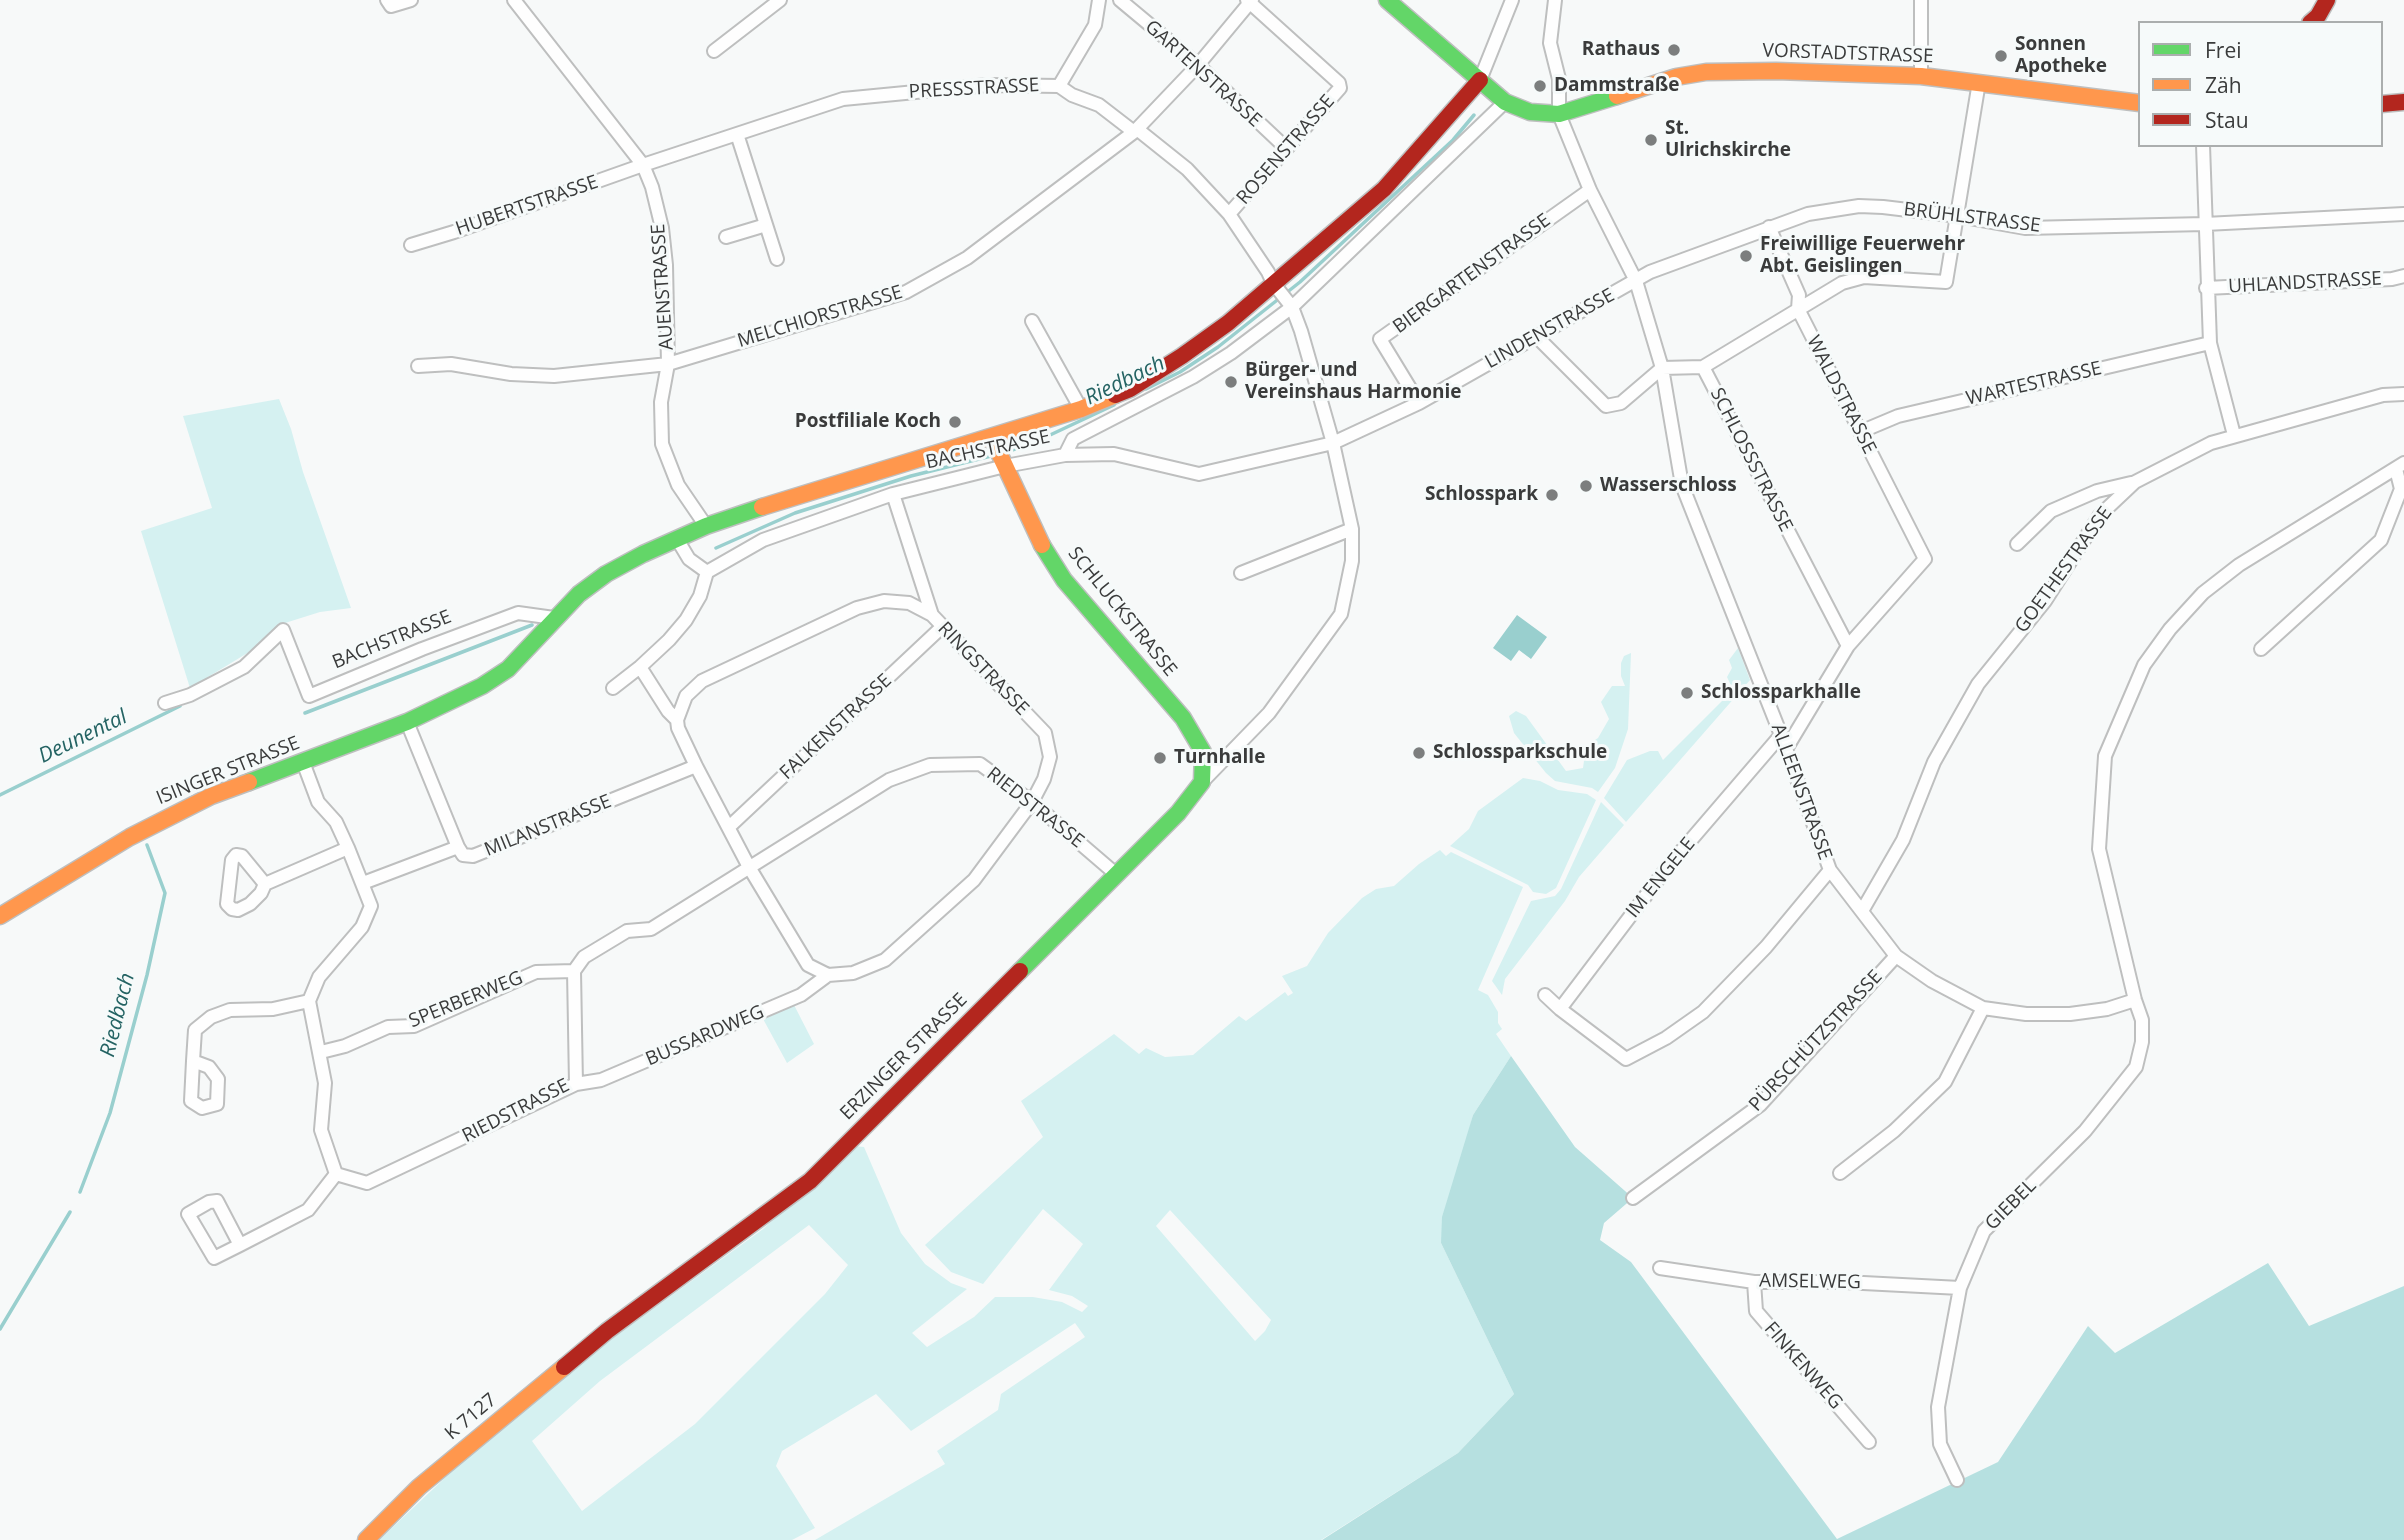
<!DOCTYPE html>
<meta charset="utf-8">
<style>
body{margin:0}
#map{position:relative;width:2404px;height:1540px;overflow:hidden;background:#f7f9f9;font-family:"Open Sans",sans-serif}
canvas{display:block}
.legend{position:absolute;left:2138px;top:21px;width:245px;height:126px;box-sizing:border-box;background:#f6fafa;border:2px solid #abaeae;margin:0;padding:9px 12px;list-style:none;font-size:21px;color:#3a3b3b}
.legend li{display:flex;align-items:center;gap:14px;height:35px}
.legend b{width:35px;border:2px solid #abaeae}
</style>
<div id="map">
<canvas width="2404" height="1540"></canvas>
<ul class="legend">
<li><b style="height:9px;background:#63d668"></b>Frei</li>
<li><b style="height:9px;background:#ff974d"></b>Zäh</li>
<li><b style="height:9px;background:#b3261e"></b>Stau</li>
</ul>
</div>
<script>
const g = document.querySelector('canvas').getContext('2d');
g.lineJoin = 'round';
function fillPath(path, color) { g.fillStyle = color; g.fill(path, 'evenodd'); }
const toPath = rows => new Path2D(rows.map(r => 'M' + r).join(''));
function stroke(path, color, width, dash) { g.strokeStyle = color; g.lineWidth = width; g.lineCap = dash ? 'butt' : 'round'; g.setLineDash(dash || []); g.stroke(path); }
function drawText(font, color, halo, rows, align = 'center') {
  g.font = font + ' "Open Sans",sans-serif'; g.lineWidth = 6; g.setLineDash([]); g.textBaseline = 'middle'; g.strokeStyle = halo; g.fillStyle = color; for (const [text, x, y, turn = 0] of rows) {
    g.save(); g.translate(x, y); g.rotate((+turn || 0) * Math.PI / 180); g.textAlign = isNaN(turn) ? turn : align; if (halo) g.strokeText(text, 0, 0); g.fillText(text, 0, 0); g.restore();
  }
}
const green = toPath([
 [279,399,291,429,303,472,351,608,320,612,285,623,254,649,190,688,141,531,212,508,183,416],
 [1738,648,1750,680,1626,822,1604,798,1627,760,1650,751,1658,751,1663,760,1733,690,1727,677,1732,668,1729,660],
 [1631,653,1628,729,1615,768,1598,792,1592,788,1555,781,1546,773,1514,733,1509,716,1516,711,1526,716,1566,771,1583,768,1586,746,1598,738,1609,719,1601,702,1612,686,1625,686,1621,676,1621,663,1624,656],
 [1523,778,1540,781,1558,790,1587,794,1596,800,1556,888,1546,894,1533,892,1528,885,1450,846,1469,829,1478,811],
 [1601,802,1624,825,1579,877,1565,901,1505,979,1502,995,1492,981,1531,901,1555,896,1561,889],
 [1440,850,1446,856,1451,852,1523,887,1478,990,1488,995,1498,1012,1498,1023,1502,1029,1496,1034,1511,1056,1473,1115,1441,1243,1514,1394,1458,1453,1321,1540,815,1540,945,1464,937,1451,998,1410,1001,1394,1085,1337,1075,1323,911,1431,876,1394,782,1451,776,1466,815,1528,792,1540,379,1540,501,1425,609,1341,763,1229,854,1146,864,1147,901,1233,925,1264,951,1283,967,1289,912,1333,927,1347,974,1317,995,1297,1033,1297,1062,1302,1082,1312,1088,1306,1072,1296,1049,1290,1083,1244,1043,1209,983,1284,951,1272,925,1245,1043,1137,1021,1101,1114,1034,1139,1054,1146,1048,1165,1057,1193,1055,1239,1016,1246,1021,1285,992,1288,996,1293,993,1282,976,1307,966,1328,933,1362,898,1376,889,1394,886,1419,864],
 [1170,1210,1271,1320,1265,1331,1255,1341,1156,1226],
 [809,1225,848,1265,825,1294,695,1424,582,1511,532,1441,600,1381],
 [793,1003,814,1044,787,1063,762,1017]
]);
const forest = toPath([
 [1511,1056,1575,1147,1633,1198,1604,1223,1600,1240,1631,1262,1837,1539,1998,1462,2088,1326,2115,1353,2268,1263,2309,1326,2404,1286,2404,1540,1322,1540,1458,1453,1514,1394,1441,1243,1442,1217,1473,1115]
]);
const water = toPath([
 [1517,615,1547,637,1531,659,1519,650,1511,661,1493,648]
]);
const stream = toPath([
 [1146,389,1180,372,1218,347,1300,282,1453,140,1474,115],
 [1006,452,1033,443,1114,405],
 [716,548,795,513,911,476,995,455],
 [305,713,532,625],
 [0,795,180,706],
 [80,1192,110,1113,147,975,165,893,147,845],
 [0,1329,70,1212]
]);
const street = toPath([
 [387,0,391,6,411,0],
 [514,0,643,165,652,187,662,228,666,265,668,364,661,402,662,444,678,485,706,526],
 [1120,0,1198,65,1286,148],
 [1555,0,1550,43,1559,79,1559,114,1590,190,1636,281,1662,368,1682,485,1781,735,1830,870,1896,956,1932,981,1983,1008,2026,1014,2070,1014,2107,1009,2135,1000],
 [714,51,780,0],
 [1921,76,1921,0],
 [1480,80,1512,0],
 [1059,86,1095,25,1099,0],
 [1137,129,1198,65,1252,0],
 [737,134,777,259],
 [2203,145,2210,343,2234,435],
 [1229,214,1340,88,1339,83,1247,0],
 [1769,227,1799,295,1798,309,1925,559,1848,646,1786,749],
 [726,237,766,225],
 [411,245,454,232,643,165,843,99,988,85,1059,86,1072,95,1099,105,1134,132,1137,129,1187,169,1229,214,1268,272,1273,283,1292,307,1301,331,1333,443,1352,529,1352,561,1341,614,1269,713,1202,782],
 [2206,288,2392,279,2404,276],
 [1032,321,1081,409],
 [1536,336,1606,406,1621,403,1662,368],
 [418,366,451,364,511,374,554,376,668,364,906,292,967,258,1134,132],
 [1703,367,1848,646],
 [1662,368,1703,367,1842,283,1864,277,1946,282,1979,82],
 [1419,403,1380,339,1590,190],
 [1860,432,1898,416,2210,343],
 [1065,455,1073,439,1193,377,1231,353,1292,307,1505,102],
 [893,494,932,615],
 [677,539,689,559,707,572,763,540,893,494,1005,466,1065,455,1114,454,1199,474,1333,443,1419,403,1650,272,1808,214,1859,206,1883,207,1958,216,2025,228,2205,224,2404,214],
 [2017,544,2051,511,2097,491,2131,483],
 [1241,573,1352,529],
 [2261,649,2381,540,2401,489,2396,469],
 [640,667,668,711,677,720,678,728,696,766,749,867,808,965,828,975,853,973,885,960,974,880,1032,802,1044,779,1050,757,1045,733,932,615,909,603,884,601,857,608,702,681,686,696,677,720],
 [613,688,640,667,669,640,686,620,700,596,707,572],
 [165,703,190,695,244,667,283,630,309,696,422,649,518,613,554,618],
 [407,722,458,847],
 [303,762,318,802,336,822,348,848,371,906,362,927,319,977,309,1001,325,1083,321,1130,336,1174,367,1183,576,1084,574,971,584,957,627,931,651,929,889,780,930,765,980,764,1032,802,1117,875],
 [729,827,943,626],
 [363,883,458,847,463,855,473,856,696,766],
 [265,884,242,856,236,855,232,860,227,904,232,909,238,910,250,904,261,893,265,884,348,848],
 [1862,911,1903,840,1934,762,1978,684,2045,601,2100,515,2135,482,2211,443,2383,395,2404,394],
 [1545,995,1560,1009,1666,869,1781,735],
 [1560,1009,1626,1059,1666,1038,1703,1012,1766,947,1830,870],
 [321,1052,345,1046,388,1027,414,1026,536,972,574,971],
 [193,1061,209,1067,218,1079,217,1104,202,1108,191,1101,193,1061,195,1030,211,1017,230,1010,273,1009,309,1001],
 [576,1084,601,1080,801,995,828,975],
 [1840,1173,1894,1131,1945,1082,1983,1008],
 [1633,1198,1760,1105,1896,956],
 [240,1245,217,1201,209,1202,188,1214,214,1258,240,1245,308,1210,336,1174],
 [1660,1268,1754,1282,1844,1282,1960,1288],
 [1754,1282,1756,1311,1869,1442],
 [1957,1480,1940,1444,1938,1407,1960,1288,1984,1231,2085,1131,2136,1067,2142,1042,2142,1020,2135,1000,2099,849,2105,756,2144,665,2170,629,2203,593,2239,565,2404,463]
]);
const fast = toPath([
 [1387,0,1505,102,1530,112,1559,114,1617,96],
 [249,782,407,722,482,686,508,669,579,594,606,574,643,554,706,526,762,507],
 [1020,971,1178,813,1202,782,1203,752,1183,718,1064,580,1042,545]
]);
const slow = toPath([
 [1617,96,1676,77,1706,72,1776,71,1921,76,2140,103],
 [992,438,1042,545],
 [762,507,1081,409,1115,395],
 [0,916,130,837,211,796,249,782],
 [366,1540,419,1487,564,1367]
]);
const jam = toPath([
 [2310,23,2318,16,2327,0],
 [2381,104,2404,102],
 [1115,395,1130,389,1182,356,1228,323,1384,189,1480,80],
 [564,1367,607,1331,810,1181,1020,971]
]);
const markers = [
 [1674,50,7,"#7c7e7e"],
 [2001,56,7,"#7c7e7e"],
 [1540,86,7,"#7c7e7e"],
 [1651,140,7,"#7c7e7e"],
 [1746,256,7,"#7c7e7e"],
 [1231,382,7,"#7c7e7e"],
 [955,422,7,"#7c7e7e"],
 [1586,486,7,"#7c7e7e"],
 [1552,495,7,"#7c7e7e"],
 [1687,693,7,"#7c7e7e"],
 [1419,753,7,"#7c7e7e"],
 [1160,758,7,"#7c7e7e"]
];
const poiNames = [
 ["Sonnen",2015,45],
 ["Apotheke",2015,67],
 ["Rathaus",1660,50,"right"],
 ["Dammstraße",1554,86],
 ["St.",1665,129],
 ["Ulrichskirche",1665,151],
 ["Freiwillige Feuerwehr",1760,245],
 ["Abt. Geislingen",1760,267],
 ["Bürger- und",1245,371],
 ["Vereinshaus Harmonie",1245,393],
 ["Postfiliale Koch",941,422,"right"],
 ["Wasserschloss",1600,486],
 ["Schlosspark",1538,495,"right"],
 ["Schlossparkhalle",1701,693],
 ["Schlossparkschule",1433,753],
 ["Turnhalle",1174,758]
];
const streetNames = [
 ["VORSTADTSTRASSE",1848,54,2],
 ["GARTENSTRASSE",1203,74,42],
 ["PRESSSTRASSE",974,89,-3],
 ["ROSENSTRASSE",1286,150,-49],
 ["HUBERTSTRASSE",527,206,-19],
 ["BRÜHLSTRASSE",1972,218,7],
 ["BIERGARTENSTRASSE",1472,274,-36],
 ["UHLANDSTRASSE",2305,283,-3],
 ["AUENSTRASSE",663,287,-94],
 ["MELCHIORSTRASSE",820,317,-17],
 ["LINDENSTRASSE",1550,329,-29],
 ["WARTESTRASSE",2034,384,-13],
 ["WALDSTRASSE",1841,395,63],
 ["BACHSTRASSE",988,450,-12],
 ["SCHLOSSSTRASSE",1751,460,63],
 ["GOETHESTRASSE",2064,570,-54],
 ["SCHLUCKSTRASSE",1122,612,51],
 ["BACHSTRASSE",392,640,-22],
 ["RINGSTRASSE",983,669,46],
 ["FALKENSTRASSE",836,727,-43],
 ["ISINGER STRASSE",228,771,-22],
 ["ALLEENSTRASSE",1801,792,70],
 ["RIEDSTRASSE",1035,808,38],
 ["MILANSTRASSE",548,826,-22],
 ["IM ENGELE",1661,878,-51],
 ["SPERBERWEG",466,1000,-22],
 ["BUSSARDWEG",705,1036,-23],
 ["PÜRSCHÜTZSTRASSE",1816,1041,-47],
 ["ERZINGER STRASSE",904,1057,-45],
 ["RIEDSTRASSE",516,1111,-27],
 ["GIEBEL",2011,1205,-45],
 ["AMSELWEG",1810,1282,1],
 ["FINKENWEG",1803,1366,49],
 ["K 7127",471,1417,-40]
];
const waterNames = [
 ["Riedbach",1125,381,-26],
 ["Deunental",83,737,-26],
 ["Riedbach",118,1015,-76]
];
fillPath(green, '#d5f1f1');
fillPath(forest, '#b6e0e0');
fillPath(water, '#99cfce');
stroke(stream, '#99cfce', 3.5);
stroke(street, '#bebfbf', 16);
stroke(fast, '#bebfbf', 19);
stroke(slow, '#bebfbf', 19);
stroke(jam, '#bebfbf', 19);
stroke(street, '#fefefe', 12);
stroke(fast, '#63d668', 16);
stroke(slow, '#ff974d', 16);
stroke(jam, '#b3261e', 16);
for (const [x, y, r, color] of markers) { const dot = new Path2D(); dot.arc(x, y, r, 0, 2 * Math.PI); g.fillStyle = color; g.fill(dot); stroke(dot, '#f6fafa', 2.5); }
drawText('bold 19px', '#3a3b3b', '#f6fafa', poiNames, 'left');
drawText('19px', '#3a3b3b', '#f6fafa', streetNames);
drawText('italic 21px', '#246363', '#f6fafa', waterNames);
</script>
